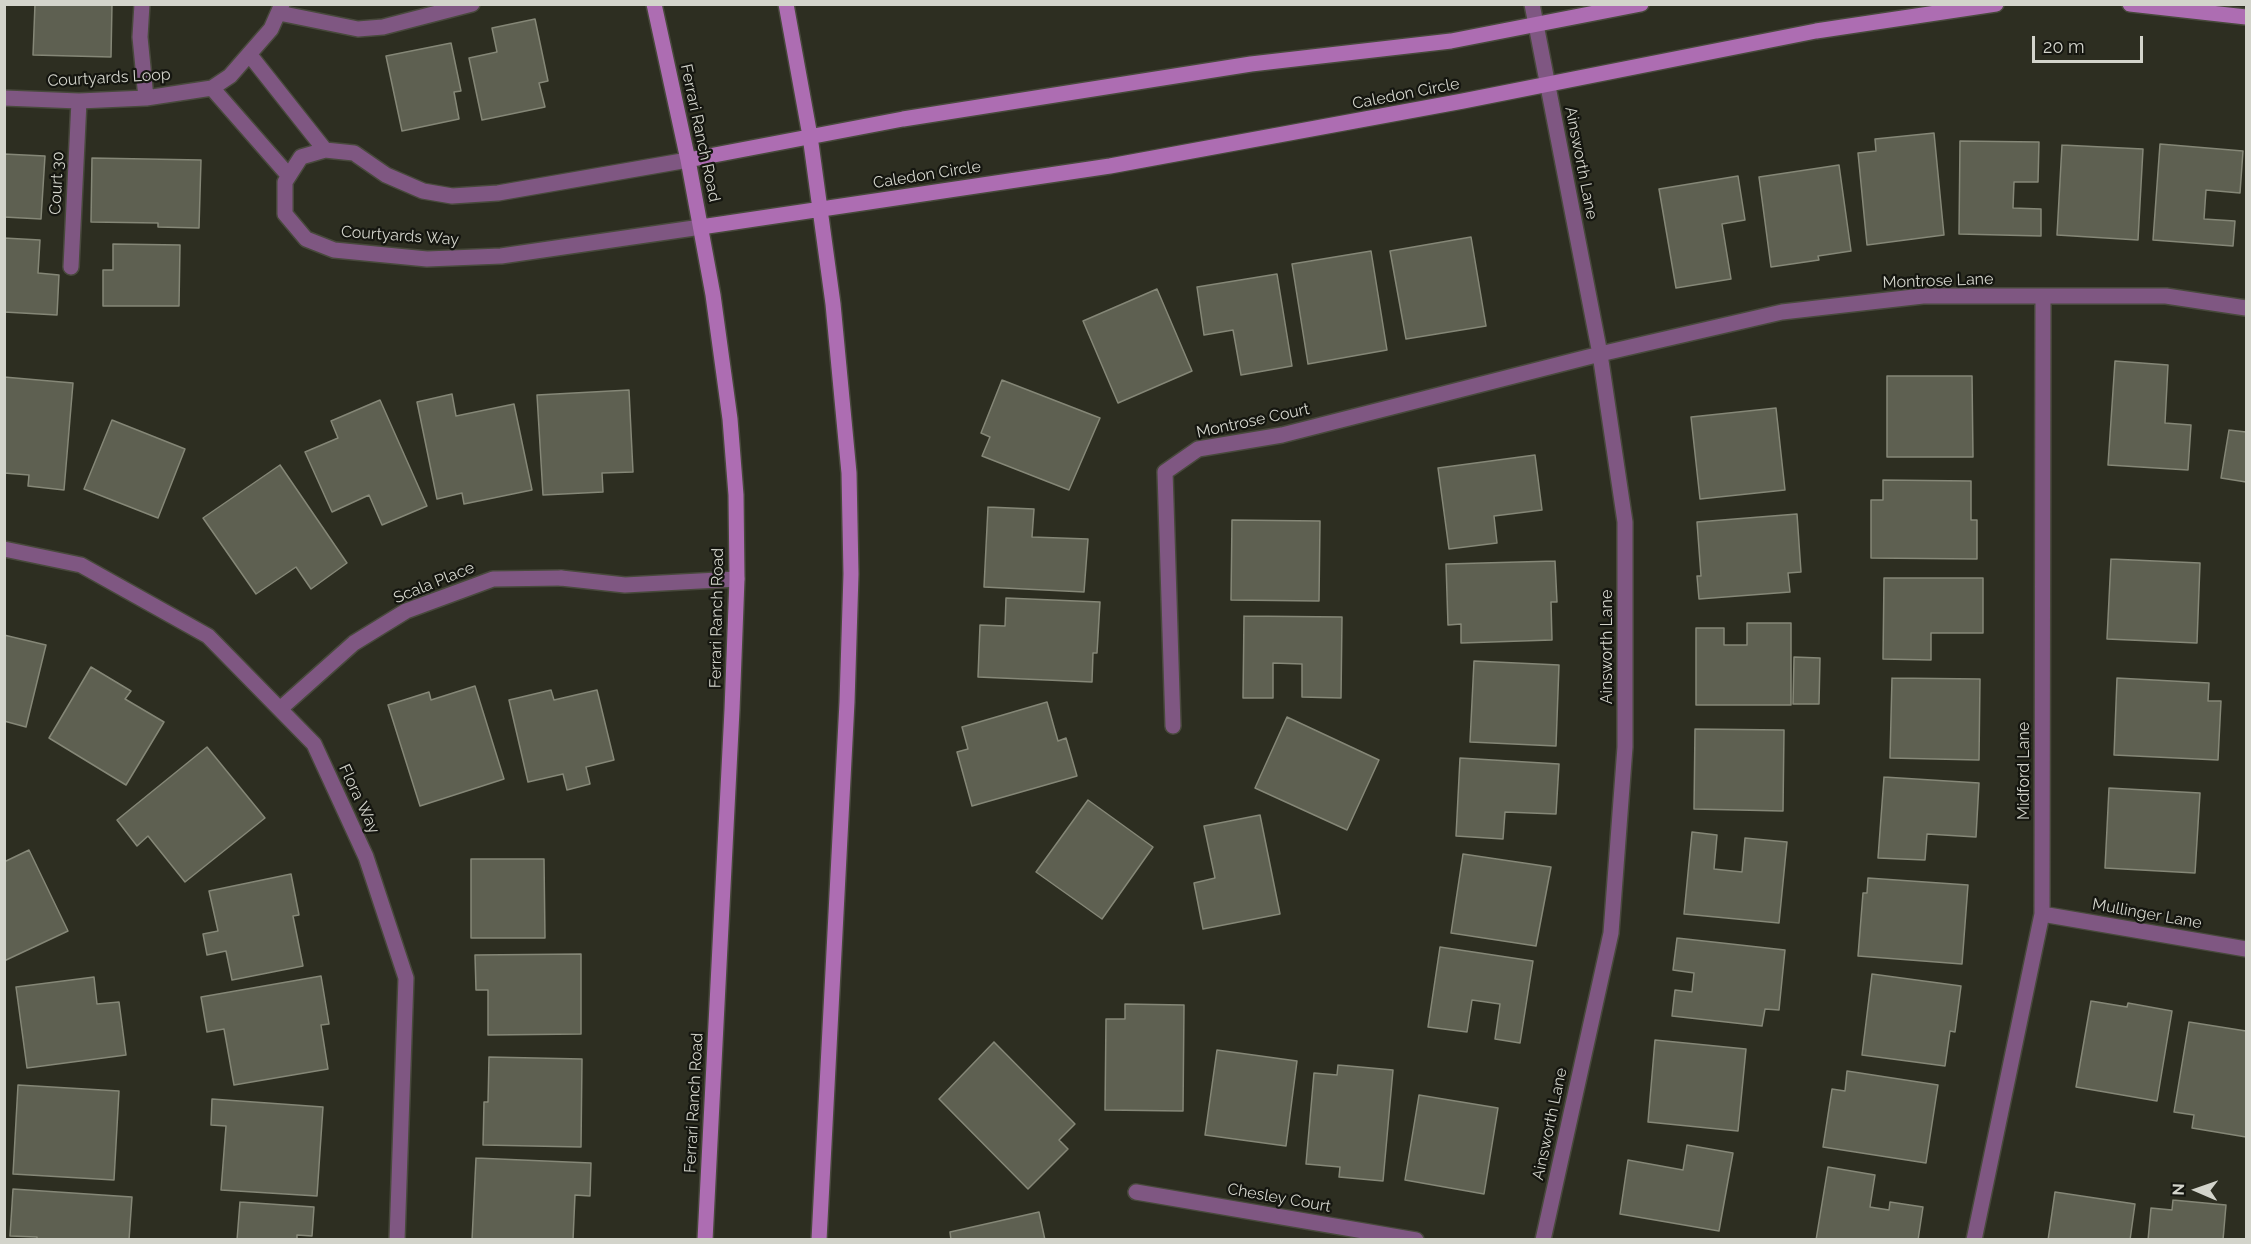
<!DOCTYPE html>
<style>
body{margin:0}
#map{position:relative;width:2251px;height:1244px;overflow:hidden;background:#2d2e21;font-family:Raleway,sans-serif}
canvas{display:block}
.frame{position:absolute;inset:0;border:6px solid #d3d4cb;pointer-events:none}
.north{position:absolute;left:2167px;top:1160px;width:60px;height:60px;-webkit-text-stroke:4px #151610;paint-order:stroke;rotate:272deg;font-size:16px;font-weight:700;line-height:24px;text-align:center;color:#d3d4cb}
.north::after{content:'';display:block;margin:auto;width:21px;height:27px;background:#d3d4cb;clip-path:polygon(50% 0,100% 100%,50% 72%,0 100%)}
.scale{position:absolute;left:2032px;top:36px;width:111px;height:27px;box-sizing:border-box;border:3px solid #d3d4cb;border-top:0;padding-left:8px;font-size:18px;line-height:21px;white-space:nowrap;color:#d3d4cb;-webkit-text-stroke:4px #151610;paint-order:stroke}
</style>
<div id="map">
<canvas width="2251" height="1244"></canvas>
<div class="frame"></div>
<div class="north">N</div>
<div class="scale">20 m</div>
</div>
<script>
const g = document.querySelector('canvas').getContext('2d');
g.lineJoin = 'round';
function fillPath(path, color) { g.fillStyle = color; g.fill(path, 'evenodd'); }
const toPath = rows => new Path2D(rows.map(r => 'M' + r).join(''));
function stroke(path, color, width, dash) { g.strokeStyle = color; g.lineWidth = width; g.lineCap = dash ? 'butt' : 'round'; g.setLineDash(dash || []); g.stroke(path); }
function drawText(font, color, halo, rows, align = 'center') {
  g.font = font + ' Raleway,sans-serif'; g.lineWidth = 4.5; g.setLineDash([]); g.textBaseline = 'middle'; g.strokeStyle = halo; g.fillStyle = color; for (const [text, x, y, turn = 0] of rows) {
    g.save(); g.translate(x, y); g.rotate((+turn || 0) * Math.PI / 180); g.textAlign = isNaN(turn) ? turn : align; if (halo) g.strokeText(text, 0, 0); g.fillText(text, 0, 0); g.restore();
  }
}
const building = toPath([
 [35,4,112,4,111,57,33,55,35,4],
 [535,19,548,81,539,83,545,107,482,120,469,58,497,52,492,28,535,19],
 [451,43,461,91,454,92,459,119,402,131,386,56,451,43],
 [1934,133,1944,235,1867,245,1858,153,1876,151,1875,139,1934,133],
 [1960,141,2039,142,2038,182,2014,182,2013,208,2041,209,2041,236,1959,234,1960,141],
 [2160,144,2243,151,2240,193,2206,190,2204,219,2235,221,2233,246,2153,240,2160,144],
 [2062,145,2143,149,2138,240,2057,235,2062,145],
 [4,154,45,156,41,219,4,217,4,154],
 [92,158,201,160,199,228,158,227,158,223,91,222,92,158],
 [1839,165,1851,251,1818,256,1819,260,1771,267,1759,177,1839,165],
 [1738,176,1745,220,1722,224,1731,279,1676,288,1659,189,1738,176],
 [1471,237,1486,326,1406,339,1390,251,1471,237],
 [4,238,40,240,38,273,59,275,57,315,4,312,4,238],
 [113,244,180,245,179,306,103,306,103,270,113,270,113,244],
 [1371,251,1387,350,1308,364,1292,264,1371,251],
 [1277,274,1292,366,1241,375,1233,330,1204,335,1197,287,1277,274],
 [1157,289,1192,371,1118,403,1083,321,1157,289],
 [2115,361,2168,365,2165,423,2191,425,2188,470,2108,465,2115,361],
 [1887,376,1972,376,1973,457,1887,457,1887,376],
 [4,377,73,383,64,490,28,486,29,475,4,473,4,377],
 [1002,380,1100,418,1069,490,982,456,990,437,981,433,1002,380],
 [629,390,633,472,602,473,603,492,543,495,537,395,629,390],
 [452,394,456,416,514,404,532,490,464,504,462,493,437,499,417,402,452,394],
 [380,400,427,506,382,525,369,495,332,512,305,452,338,438,331,421,380,400],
 [1776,408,1785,490,1700,499,1691,417,1776,408],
 [112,420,185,449,158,518,84,489,112,420],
 [2229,430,2246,432,2246,482,2221,478,2229,430],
 [1535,455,1542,510,1494,516,1497,543,1449,549,1438,468,1535,455],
 [280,465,347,563,311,589,296,567,256,594,203,518,280,465],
 [1883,480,1971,481,1971,520,1977,520,1977,559,1871,558,1871,500,1883,500,1883,480],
 [988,507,1034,509,1032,537,1088,539,1084,592,984,587,988,507],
 [1797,514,1801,572,1788,573,1790,592,1699,599,1697,576,1701,576,1697,522,1797,514],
 [1232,520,1320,521,1319,601,1231,600,1232,520],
 [2111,559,2200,563,2197,643,2107,639,2111,559],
 [1555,561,1557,602,1551,602,1552,640,1461,643,1461,624,1448,625,1446,564,1555,561],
 [1884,578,1983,578,1983,633,1931,633,1931,660,1883,659,1884,578],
 [1006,598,1100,602,1097,653,1093,653,1092,682,978,677,980,625,1005,626,1006,598],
 [1244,616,1342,617,1341,698,1302,697,1302,664,1273,663,1273,698,1243,698,1244,616],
 [1747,623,1791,623,1791,705,1696,705,1696,628,1724,628,1724,645,1747,645,1747,623],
 [4,635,46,645,26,727,4,721,4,635],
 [1794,657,1820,658,1819,704,1793,704,1794,657],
 [1474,661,1559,665,1556,746,1470,742,1474,661],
 [91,667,131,691,125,699,164,722,126,785,49,738,91,667],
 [1892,678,1980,679,1979,760,1890,758,1892,678],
 [2117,678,2209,683,2208,701,2221,701,2218,760,2114,755,2117,678],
 [475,686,504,779,420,806,388,705,429,692,431,700,475,686],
 [551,690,554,700,597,690,614,760,586,767,590,784,567,790,563,774,528,782,509,700,551,690],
 [1047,702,1058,741,1066,738,1077,776,972,806,957,752,968,749,962,727,1047,702],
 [1287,717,1379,760,1347,830,1255,788,1287,717],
 [1695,729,1784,730,1783,811,1694,809,1695,729],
 [207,747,265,818,185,882,148,836,137,846,117,820,207,747],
 [1460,758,1559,764,1556,814,1505,812,1503,839,1456,836,1460,758],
 [1884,777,1979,783,1976,837,1927,834,1925,860,1878,858,1884,777],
 [2109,788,2200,793,2195,873,2105,868,2109,788],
 [1088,800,1153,847,1102,919,1036,872,1088,800],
 [1260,815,1280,914,1203,929,1194,883,1215,878,1204,826,1260,815],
 [1692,832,1717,835,1714,869,1742,872,1745,838,1787,842,1779,923,1684,914,1692,832],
 [29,850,68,931,4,961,4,862,29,850],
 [1463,854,1551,867,1536,946,1451,933,1463,854],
 [471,859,544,859,545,938,471,938,471,859],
 [291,874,299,915,293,916,303,966,232,980,226,951,207,955,203,934,218,931,209,891,291,874],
 [1868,878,1968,885,1962,964,1858,956,1863,893,1867,893,1868,878],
 [1677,938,1785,950,1779,1010,1765,1009,1762,1026,1672,1016,1675,990,1692,992,1694,973,1673,970,1677,938],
 [1440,947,1533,961,1520,1043,1495,1039,1500,1004,1472,1000,1467,1032,1428,1027,1440,947],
 [581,954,581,1034,488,1035,488,990,476,990,475,955,581,954],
 [1872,974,1961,986,1955,1032,1950,1031,1945,1066,1862,1055,1872,974],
 [321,976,329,1024,321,1025,328,1069,234,1085,224,1029,207,1032,201,997,321,976],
 [94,977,97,1004,119,1002,126,1055,27,1068,16,987,94,977],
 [2091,1001,2127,1007,2128,1003,2172,1011,2157,1101,2076,1087,2091,1001],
 [1125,1004,1184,1005,1183,1111,1105,1110,1106,1019,1125,1019,1125,1004],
 [2189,1022,2246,1031,2246,1137,2192,1128,2194,1115,2174,1112,2189,1022],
 [1655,1040,1746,1049,1738,1131,1648,1122,1655,1040],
 [994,1042,1075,1124,1059,1140,1068,1149,1028,1189,939,1099,994,1042],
 [1217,1050,1297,1061,1286,1146,1205,1135,1217,1050],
 [489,1057,582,1059,581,1147,483,1145,484,1102,488,1102,489,1057],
 [1338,1065,1393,1070,1383,1181,1339,1177,1340,1167,1306,1164,1314,1073,1337,1075,1338,1065],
 [1847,1071,1938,1085,1926,1163,1823,1147,1832,1089,1845,1091,1847,1071],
 [18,1085,119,1091,114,1180,13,1174,18,1085],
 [1419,1095,1498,1108,1484,1194,1405,1180,1419,1095],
 [212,1099,323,1107,317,1196,221,1190,226,1126,211,1125,212,1099],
 [1687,1145,1733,1153,1719,1231,1620,1214,1628,1160,1683,1170,1687,1145],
 [476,1158,591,1163,590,1196,575,1195,573,1240,472,1240,476,1158],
 [1828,1167,1875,1175,1870,1207,1889,1210,1890,1202,1923,1207,1918,1240,1816,1240,1828,1167],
 [13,1189,132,1197,129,1240,37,1240,37,1237,10,1236,13,1189],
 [2055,1192,2135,1204,2130,1240,2048,1240,2055,1192],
 [2173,1200,2226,1205,2223,1240,2148,1240,2151,1208,2172,1210,2173,1200],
 [240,1202,314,1207,312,1236,297,1235,297,1240,237,1240,240,1202],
 [1039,1212,1045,1240,951,1240,950,1232,1039,1212]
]);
const lane = toPath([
 [561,578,625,585,737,579]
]);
const street = toPath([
 [142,4,140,37,146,98],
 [1532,4,1600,354,1625,522,1625,747,1611,933,1543,1240],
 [279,13,358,29,383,27,472,4],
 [249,54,325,150],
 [212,88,289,176],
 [4,98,79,101,146,98,212,88,230,76,271,29,282,4],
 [688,160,498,193,452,196,423,191,386,175,354,153,325,150,301,157,285,182,285,214,306,239,334,250,427,259,501,256,701,227],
 [71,267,79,101],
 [4,549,81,565,208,636,314,744,366,857,406,978,397,1240],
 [280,709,354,643,406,611,493,579,561,578],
 [1173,726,1165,472,1198,449,1282,435,1600,354,1782,312,1923,296,2166,296,2246,308],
 [2042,914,2246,949],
 [1136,1192,1416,1240],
 [1974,1240,2042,914,2043,296]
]);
const secondary = toPath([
 [654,4,688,160,713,295,730,419,736,495,737,579,732,710,705,1240],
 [786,4,810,136,833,304,849,473,851,574,847,702,819,1240],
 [2130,4,2246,17],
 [688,160,903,119,1251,64,1451,41,1641,4],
 [701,227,1110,166,1463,101,1816,31,1996,4]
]);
const streetNames = [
 ["Courtyards Loop",109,78,-3],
 ["Caledon Circle",1406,94,-11],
 ["Ferrari Ranch Road",700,133,78],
 ["Ainsworth Lane",1581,163,79],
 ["Caledon Circle",927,175,-9],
 ["Court 30",57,183,-87],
 ["Courtyards Way",400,236,4],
 ["Montrose Lane",1938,281,-2],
 ["Montrose Court",1253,421,-12],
 ["Scala Place",434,583,-22],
 ["Ferrari Ranch Road",717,618,-89],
 ["Ainsworth Lane",1607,647,-90],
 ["Midford Lane",2024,771,-90],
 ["Flora Way",359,799,65],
 ["Mullinger Lane",2147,914,10],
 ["Ferrari Ranch Road",694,1103,-87],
 ["Ainsworth Lane",1550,1124,-78],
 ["Chesley Court",1279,1198,10]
];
fillPath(building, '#5e6051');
stroke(building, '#858777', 1.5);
stroke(lane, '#48493c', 18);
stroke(street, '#48493c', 18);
stroke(secondary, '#48493c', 18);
stroke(lane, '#7f5782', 15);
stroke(street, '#7f5782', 15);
stroke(secondary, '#ad6db2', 15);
drawText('16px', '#d3d4cb', '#151610', streetNames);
</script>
